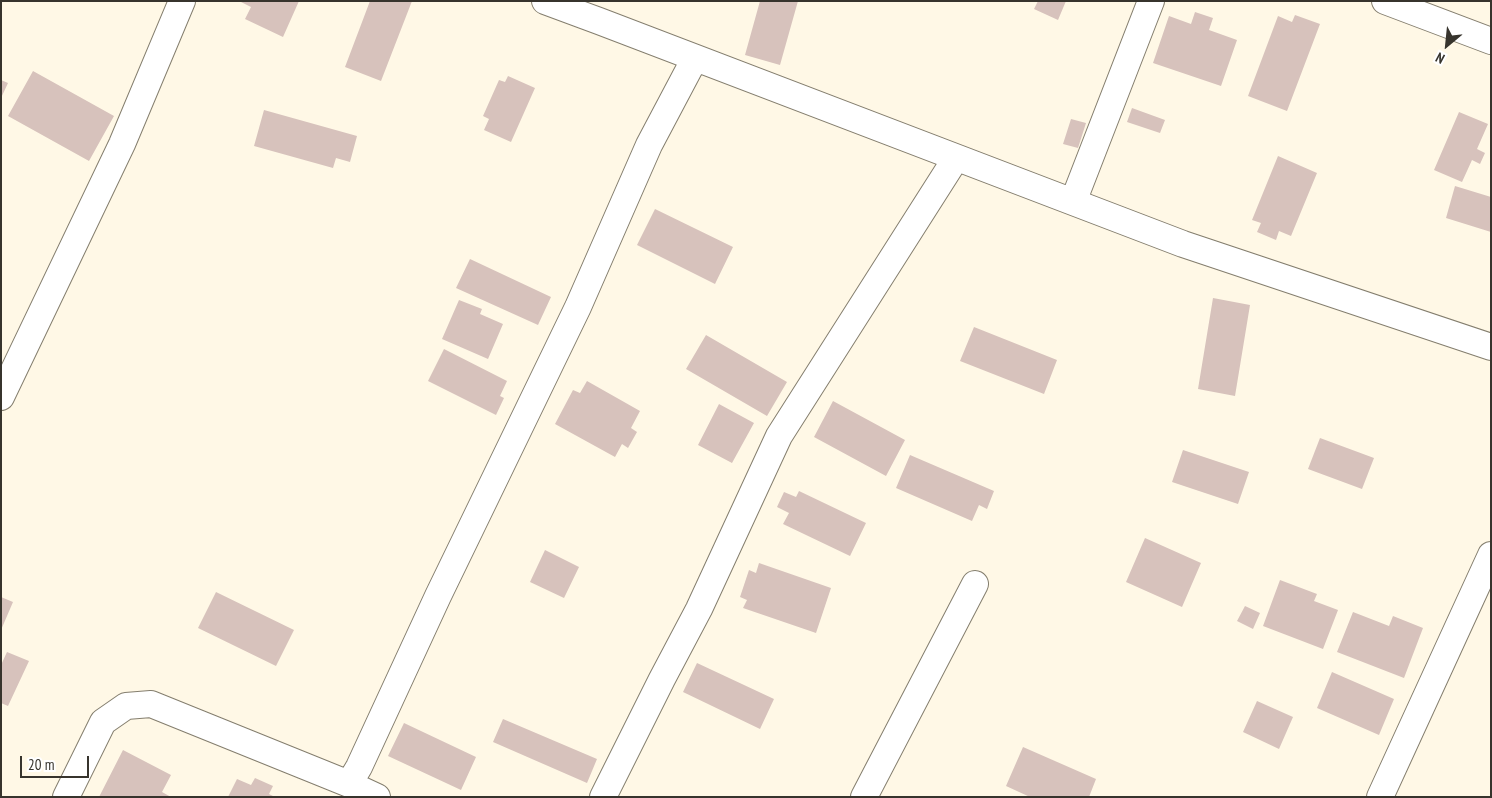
<!DOCTYPE html>
<style>
body{margin:0}
#map{position:relative;width:1492px;height:798px;overflow:hidden;background:#fff8e6;font-family:"PT Sans Narrow",sans-serif}
canvas{display:block}
.frame{position:absolute;inset:0;border:2px solid #37342d;pointer-events:none}
.north{position:absolute;left:1422px;top:20px;width:50px;height:50px;-webkit-text-stroke:4px #fff;paint-order:stroke;rotate:208deg;font-size:14px;font-weight:700;line-height:20px;text-align:center;color:#37342d}
.north::after{content:'';display:block;margin:auto;width:18px;height:22px;background:#37342d;clip-path:polygon(50% 0,100% 100%,50% 72%,0 100%)}
.scale{position:absolute;left:20px;top:756px;width:69px;height:22px;box-sizing:border-box;border:2px solid #37342d;border-top:0;padding-left:6px;font-size:15px;line-height:18px;white-space:nowrap;color:#37342d;-webkit-text-stroke:4px #fff;paint-order:stroke}
</style>
<div id="map">
<canvas width="1492" height="798"></canvas>
<div class="frame"></div>
<div class="north">N</div>
<div class="scale">20 m</div>
</div>
<script>
const g = document.querySelector('canvas').getContext('2d');
g.lineJoin = 'round';
function fillPath(path, color) { g.fillStyle = color; g.fill(path, 'evenodd'); }
const toPath = rows => new Path2D(rows.map(r => 'M' + r).join(''));
function stroke(path, color, width, dash) { g.strokeStyle = color; g.lineWidth = width; g.lineCap = dash ? 'butt' : 'round'; g.setLineDash(dash || []); g.stroke(path); }
const building = toPath([
 [239,1,299,1,283,37,245,19,251,7],
 [370,1,412,1,381,81,345,67],
 [760,1,798,1,780,65,745,55],
 [1038,1,1066,1,1058,20,1034,9],
 [1195,12,1213,18,1209,30,1237,40,1221,86,1153,63,1169,16,1191,24],
 [1295,15,1320,24,1287,111,1248,96,1278,16,1292,22],
 [33,71,114,116,89,161,8,116],
 [508,76,535,88,511,142,484,130,489,119,483,116,499,80,505,82],
 [1,80,8,83,1,98],
 [1132,108,1165,120,1160,133,1127,122],
 [264,110,357,136,350,162,336,158,333,168,254,146],
 [1459,112,1488,124,1477,149,1485,153,1480,164,1472,160,1462,182,1434,170],
 [1071,119,1086,123,1078,148,1063,144],
 [1278,156,1317,173,1291,236,1279,231,1276,240,1257,232,1261,223,1252,220],
 [1455,186,1491,197,1491,232,1446,218],
 [655,209,733,247,715,284,637,245],
 [470,259,551,297,538,325,456,288],
 [1213,298,1250,305,1235,396,1198,389],
 [459,300,482,309,480,314,503,324,488,359,442,339],
 [974,327,1057,360,1044,394,960,361],
 [706,335,787,382,767,416,686,369],
 [444,349,507,381,500,396,504,398,496,415,428,381],
 [587,381,640,411,631,428,637,432,628,448,622,444,615,457,555,424,573,390,580,393],
 [833,401,905,440,886,476,814,437],
 [719,404,754,423,732,463,698,445],
 [1320,438,1374,458,1362,489,1308,469],
 [1183,450,1249,472,1238,504,1172,482],
 [910,455,994,491,987,509,979,505,972,521,896,488],
 [799,491,866,523,850,556,783,524,789,513,777,507,784,492,796,497],
 [1145,538,1201,563,1182,607,1126,582],
 [545,550,579,567,564,598,530,582],
 [759,563,831,588,816,633,743,608,747,600,740,597,749,570,756,573],
 [1280,580,1317,594,1314,601,1338,610,1323,649,1263,626],
 [216,592,294,630,276,666,198,628],
 [1,597,13,602,1,630],
 [1245,606,1260,613,1253,629,1237,621],
 [1353,612,1389,626,1393,616,1423,628,1404,678,1337,652],
 [7,652,29,661,8,706,1,703,1,665],
 [697,663,774,699,760,729,683,692],
 [1332,672,1394,699,1379,735,1317,708],
 [1257,701,1293,717,1279,749,1243,732],
 [503,719,597,759,587,783,493,742],
 [404,723,476,757,461,790,388,756],
 [1023,747,1096,779,1089,797,1030,797,1006,786],
 [123,750,171,775,162,792,171,797,99,797],
 [255,778,273,786,269,794,275,797,228,797,237,779,251,785]
]);
const minor = toPath([
 [545,1,599,21,1183,244,1491,347],
 [1385,1,1491,41],
 [1073,202,1151,1],
 [1,397,122,144,182,1],
 [66,797,103,722,126,706,151,704,349,784],
 [377,797,349,784,359,767,438,596,578,307,649,145,695,58],
 [603,797,662,679,699,609,779,436,956,158],
 [864,797,975,584],
 [1380,797,1491,555]
]);
fillPath(building, '#d7c2bc');
stroke(minor, '#847e6e', 28);
stroke(minor, '#fff', 26);
</script>
